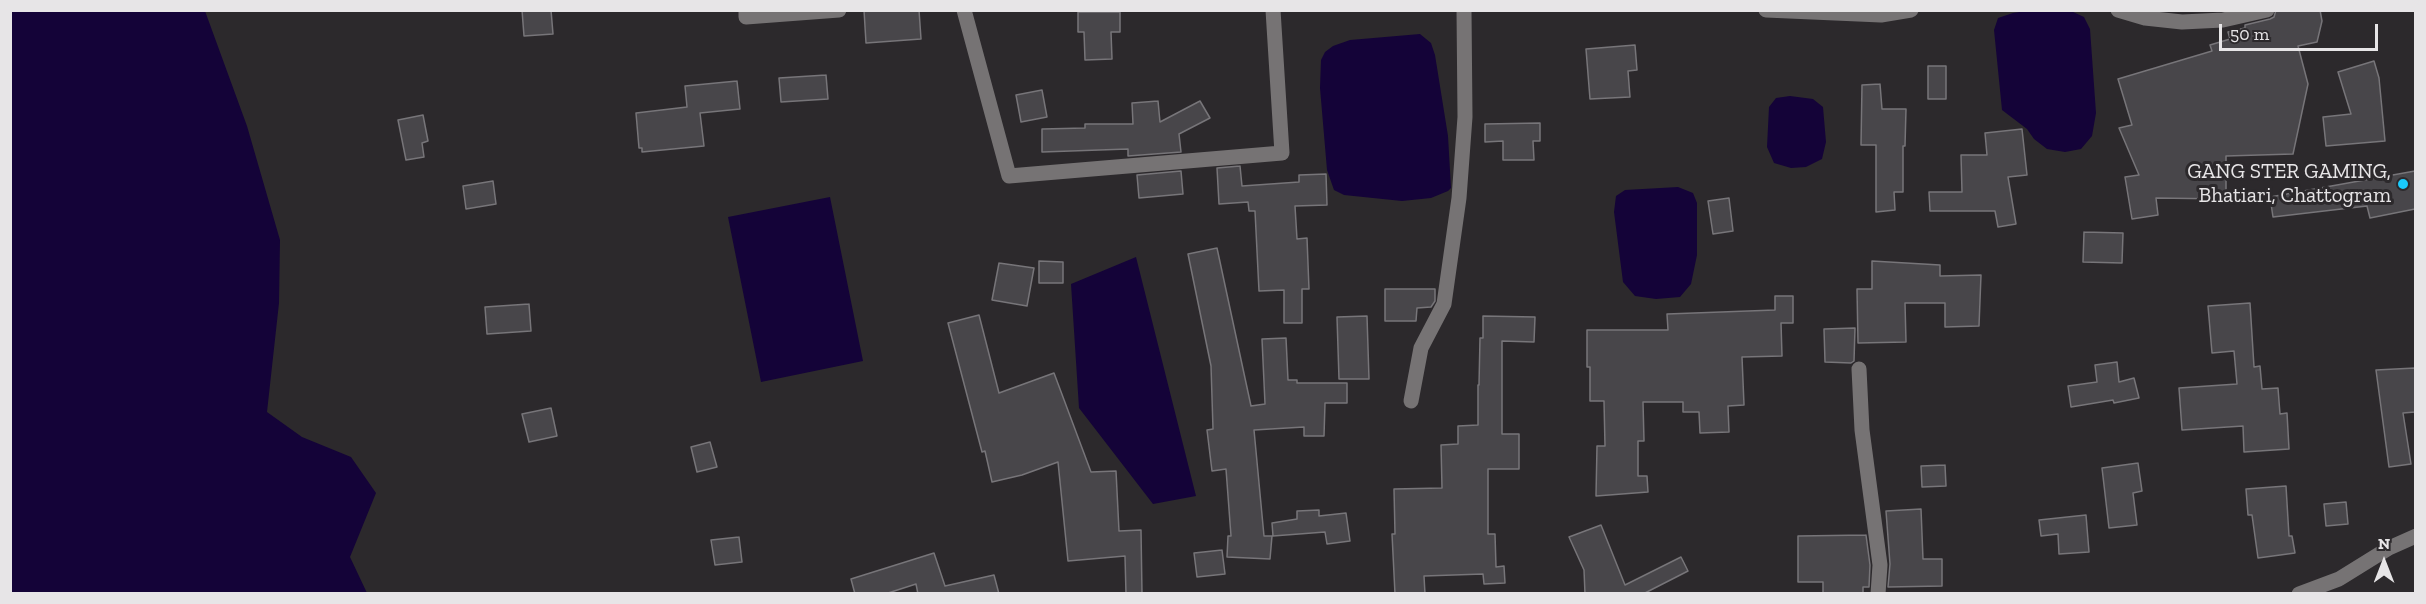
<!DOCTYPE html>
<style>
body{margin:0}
#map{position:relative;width:2426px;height:604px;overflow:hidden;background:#2c292c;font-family:"Zilla Slab",serif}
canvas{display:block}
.frame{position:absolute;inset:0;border:12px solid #e7e5e7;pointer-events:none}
.north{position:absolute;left:2354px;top:532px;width:60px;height:60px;-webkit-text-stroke:4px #2c292c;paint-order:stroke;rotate:0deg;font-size:16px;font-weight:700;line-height:24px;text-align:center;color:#e7e5e7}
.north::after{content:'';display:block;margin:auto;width:21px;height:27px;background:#e7e5e7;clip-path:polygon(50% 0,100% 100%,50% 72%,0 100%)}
.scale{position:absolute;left:2219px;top:24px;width:159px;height:27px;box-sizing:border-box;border:3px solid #e7e5e7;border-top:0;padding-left:8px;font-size:18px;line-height:21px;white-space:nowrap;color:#e7e5e7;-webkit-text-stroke:4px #2c292c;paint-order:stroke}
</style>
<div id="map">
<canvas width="2426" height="604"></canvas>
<div class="frame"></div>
<div class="north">N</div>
<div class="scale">50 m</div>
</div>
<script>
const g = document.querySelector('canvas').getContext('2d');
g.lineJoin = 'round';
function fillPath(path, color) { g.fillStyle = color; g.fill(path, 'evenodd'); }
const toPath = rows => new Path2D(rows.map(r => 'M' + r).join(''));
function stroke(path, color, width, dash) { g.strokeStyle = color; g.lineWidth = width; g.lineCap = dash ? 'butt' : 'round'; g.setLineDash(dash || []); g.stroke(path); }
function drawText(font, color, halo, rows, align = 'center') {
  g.font = font + ' "Zilla Slab",serif'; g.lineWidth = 6; g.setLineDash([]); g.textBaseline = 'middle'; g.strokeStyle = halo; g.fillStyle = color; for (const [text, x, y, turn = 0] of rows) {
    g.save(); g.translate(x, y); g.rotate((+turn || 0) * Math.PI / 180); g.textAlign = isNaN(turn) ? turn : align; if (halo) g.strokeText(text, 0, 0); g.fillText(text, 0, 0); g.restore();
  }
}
const water = toPath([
 [2032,10,2071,11,2084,17,2090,29,2096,113,2092,136,2081,149,2065,152,2047,149,2034,139,2027,129,2002,110,1994,30,1998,18,2013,13],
 [10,11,205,11,247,126,280,240,279,303,267,412,302,437,351,457,376,493,350,557,367,593,11,593],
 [1420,34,1431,43,1435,55,1448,136,1451,188,1448,191,1431,198,1402,201,1344,195,1334,190,1327,170,1320,88,1321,60,1325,52,1333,46,1350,40],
 [1790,96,1813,99,1823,107,1826,142,1822,159,1806,167,1791,168,1774,163,1767,147,1769,107,1776,98],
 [1678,187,1693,193,1697,203,1697,255,1691,284,1680,297,1656,299,1635,296,1623,282,1614,212,1616,196,1625,190],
 [830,197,863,361,761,382,728,217],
 [1136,257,1196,496,1153,504,1079,408,1071,284]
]);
const building = toPath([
 [522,10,551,10,553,34,524,36,522,10],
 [864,10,919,10,921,39,866,43,864,10],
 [2276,10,2320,10,2322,21,2317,42,2298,46,2308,84,2293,154,2226,156,2226,199,2156,198,2158,215,2132,219,2125,177,2139,175,2119,128,2132,125,2118,79,2212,51,2210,45,2230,39,2228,32,2245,28,2245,25,2270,19,2274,17,2276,10],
 [1078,12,1120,12,1120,32,1111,32,1112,59,1085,60,1084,32,1078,32,1078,12],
 [1635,45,1637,70,1628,71,1630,97,1590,99,1586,49,1635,45],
 [2374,61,2379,78,2385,141,2326,146,2323,117,2351,114,2338,72,2374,61],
 [1928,66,1946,66,1946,99,1928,99,1928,66],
 [826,75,828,99,781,102,779,78,826,75],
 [737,81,740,109,700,113,704,146,642,152,642,148,639,148,636,113,687,107,685,86,737,81],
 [1880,84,1882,109,1906,109,1905,146,1903,146,1903,192,1894,192,1895,210,1876,212,1876,145,1861,145,1862,85,1880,84],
 [1042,90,1047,117,1021,122,1016,95,1042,90],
 [1158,101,1160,122,1200,101,1210,118,1179,134,1181,152,1128,156,1128,149,1042,152,1042,129,1085,128,1085,124,1133,124,1132,103,1158,101],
 [423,115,428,141,422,143,424,157,406,160,398,120,423,115],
 [1540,123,1540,141,1533,141,1534,160,1503,160,1503,141,1485,142,1485,124,1540,123],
 [2022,129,2027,175,2008,177,2016,224,1998,227,1995,211,1930,211,1929,192,1962,192,1961,155,1987,155,1985,133,2022,129],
 [1240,166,1242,186,1299,182,1299,175,1326,174,1327,205,1295,206,1297,239,1307,238,1309,289,1302,289,1302,323,1284,323,1284,290,1259,291,1255,211,1249,211,1248,202,1219,204,1217,168,1240,166],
 [1181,171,1183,194,1139,198,1137,175,1181,171],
 [2415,171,2415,209,2370,218,2367,206,2273,217,2270,197,2415,171],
 [493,181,496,204,466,209,463,186,493,181],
 [1729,198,1733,231,1713,234,1708,201,1729,198],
 [2084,232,2123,233,2122,263,2083,262,2084,232],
 [1217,248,1251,406,1265,404,1262,339,1286,338,1288,380,1297,380,1297,383,1347,383,1347,403,1325,403,1324,436,1304,436,1304,427,1254,430,1264,536,1272,536,1270,559,1227,557,1228,536,1231,536,1226,469,1212,471,1207,430,1213,429,1211,366,1188,254,1217,248],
 [1039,261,1063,262,1063,283,1039,283,1039,261],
 [1872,261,1940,265,1940,276,1981,275,1979,326,1945,327,1945,303,1905,303,1906,342,1858,343,1857,289,1872,289,1872,261],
 [999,263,1034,268,1027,306,992,300,999,263],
 [1385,289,1435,289,1435,301,1431,307,1417,308,1416,321,1385,321,1385,289],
 [1775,296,1793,296,1793,323,1781,323,1782,356,1742,357,1744,405,1728,406,1729,432,1700,433,1699,412,1683,412,1683,402,1643,402,1644,441,1638,441,1638,476,1647,476,1648,492,1596,496,1597,446,1605,446,1604,401,1590,401,1590,367,1587,367,1587,330,1668,330,1667,314,1775,310,1775,296],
 [2250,303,2254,367,2260,366,2262,389,2278,388,2280,414,2287,413,2289,449,2244,452,2243,426,2182,430,2179,388,2237,384,2234,351,2212,353,2208,306,2250,303],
 [529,304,531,331,487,334,485,307,529,304],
 [979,315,999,393,1054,373,1091,472,1116,471,1119,531,1141,530,1142,594,1126,594,1125,556,1068,561,1058,462,1022,475,992,482,985,451,982,452,948,323,979,315],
 [1367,316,1369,379,1339,379,1337,317,1367,316],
 [1483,316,1535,317,1534,342,1502,341,1502,434,1519,434,1519,469,1488,469,1488,534,1495,534,1496,567,1504,566,1505,583,1484,584,1483,574,1424,576,1425,594,1395,594,1392,534,1395,534,1394,489,1442,488,1441,445,1458,444,1458,426,1478,425,1478,385,1479,385,1480,338,1483,338,1483,316],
 [1855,328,1854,361,1851,363,1825,362,1824,329,1855,328],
 [2117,362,2119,382,2134,378,2139,398,2114,403,2113,400,2071,407,2068,386,2097,382,2095,365,2117,362],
 [2415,368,2415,412,2403,413,2411,464,2389,467,2376,370,2415,368],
 [551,408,557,436,529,442,522,414,551,408],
 [710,442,717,467,697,472,691,447,710,442],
 [2138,463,2142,491,2133,493,2137,525,2109,528,2102,468,2138,463],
 [1945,465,1946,486,1922,487,1921,466,1945,465],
 [2286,486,2289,536,2292,536,2295,553,2258,558,2252,515,2248,515,2246,489,2286,486],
 [2346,502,2348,524,2326,526,2324,504,2346,502],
 [1921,509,1923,559,1942,559,1942,586,1888,587,1890,564,1886,511,1921,509],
 [1319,510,1319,516,1346,513,1350,541,1327,544,1325,532,1273,536,1272,523,1297,519,1297,511,1319,510],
 [2086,515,2089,552,2059,554,2058,534,2041,536,2039,520,2086,515],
 [1601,525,1625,585,1681,557,1688,571,1643,594,1585,594,1584,570,1569,537,1601,525],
 [1866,535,1870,565,1869,587,1863,587,1863,594,1823,594,1823,582,1798,582,1798,536,1866,535],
 [739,537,742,562,715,565,711,540,739,537],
 [1222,550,1225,574,1197,577,1194,553,1222,550],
 [934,553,945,586,994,575,999,594,918,594,916,584,885,594,855,594,851,579,934,553]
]);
const minor = toPath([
 [746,10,746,17,839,10],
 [964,10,1009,176,1282,153,1273,10],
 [1766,10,1881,15,1911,10],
 [2118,10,2145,18,2182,22,2223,20,2267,10],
 [1859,369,1862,430,1880,565,1878,594],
 [1411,401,1421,348,1444,304,1459,198,1465,117,1464,10],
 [2299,594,2339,579,2389,548,2416,536]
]);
const markers = [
 [2403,184,6,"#19cafc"]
];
const poiNames = [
 ["GANG STER GAMING,",2391,172],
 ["Bhatiari, Chattogram",2391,196]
];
fillPath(water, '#140338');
fillPath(building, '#48464a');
stroke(building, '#777579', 1.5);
stroke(minor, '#767374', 15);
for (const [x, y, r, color] of markers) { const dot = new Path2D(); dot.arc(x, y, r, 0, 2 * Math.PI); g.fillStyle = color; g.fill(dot); stroke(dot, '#2c292c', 2); }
drawText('21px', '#e7e5e7', '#2c292c', poiNames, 'right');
</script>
